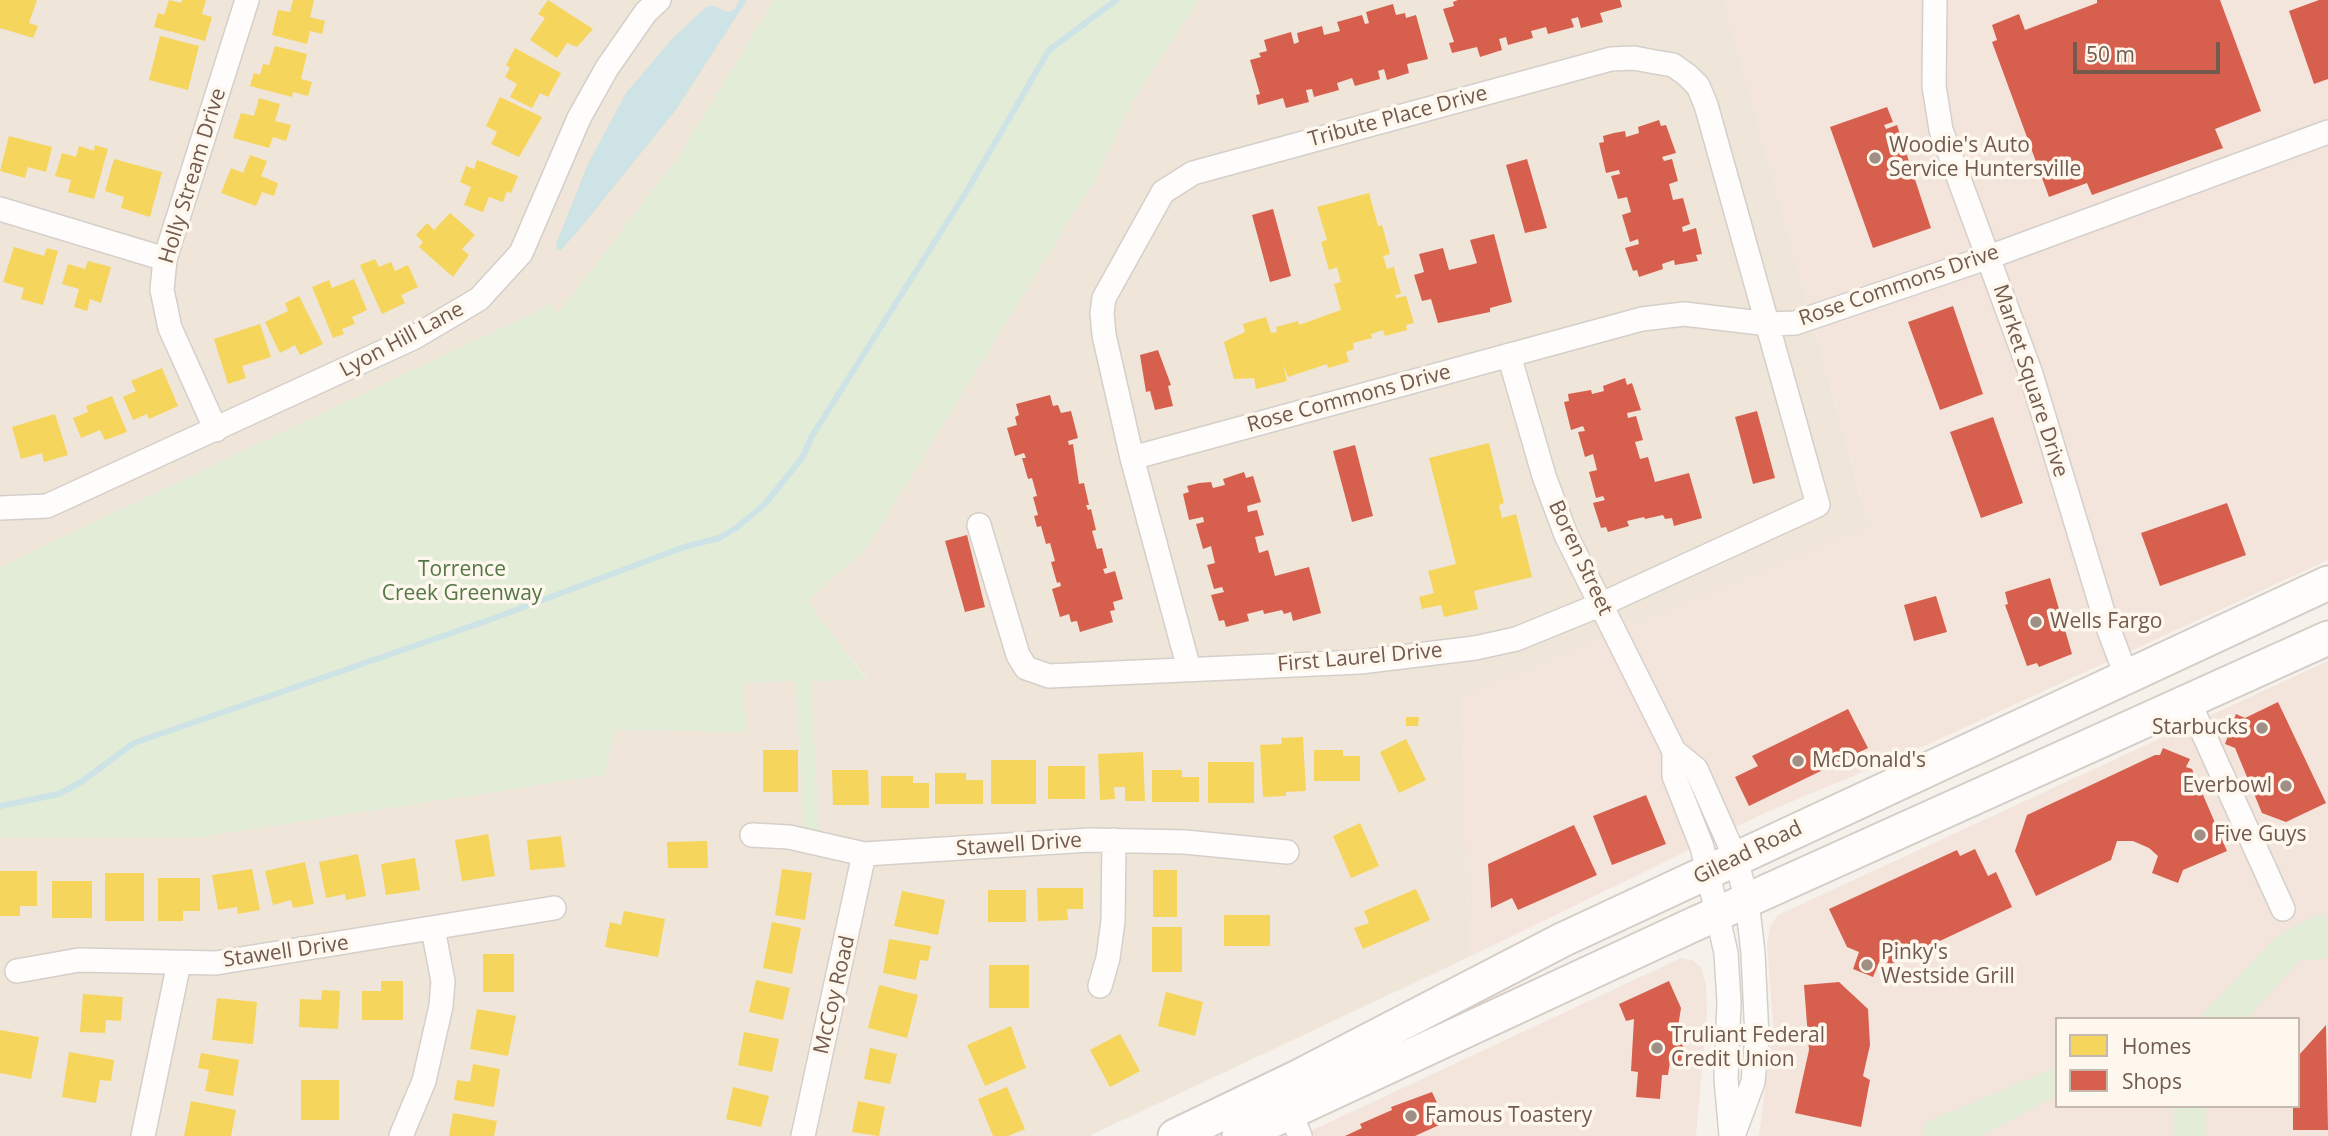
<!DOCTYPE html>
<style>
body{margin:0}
#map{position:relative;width:2328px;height:1136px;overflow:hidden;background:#f6f2eb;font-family:"Open Sans",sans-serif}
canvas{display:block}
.legend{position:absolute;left:2055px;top:1017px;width:245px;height:91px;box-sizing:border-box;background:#fef7ed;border:2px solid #c6b8ad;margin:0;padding:9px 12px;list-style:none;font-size:21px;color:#725a4d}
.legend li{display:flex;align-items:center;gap:14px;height:35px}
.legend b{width:35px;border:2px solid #c6b8ad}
.scale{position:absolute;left:2073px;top:42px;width:147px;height:32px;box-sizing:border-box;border:4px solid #725a4d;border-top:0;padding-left:9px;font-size:21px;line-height:24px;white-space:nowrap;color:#725a4d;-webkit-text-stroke:5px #fef7ed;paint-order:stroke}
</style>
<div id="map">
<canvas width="2328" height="1136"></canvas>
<ul class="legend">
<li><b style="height:19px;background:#f6d55c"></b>Homes</li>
<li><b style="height:19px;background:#d6604d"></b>Shops</li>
</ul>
<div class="scale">50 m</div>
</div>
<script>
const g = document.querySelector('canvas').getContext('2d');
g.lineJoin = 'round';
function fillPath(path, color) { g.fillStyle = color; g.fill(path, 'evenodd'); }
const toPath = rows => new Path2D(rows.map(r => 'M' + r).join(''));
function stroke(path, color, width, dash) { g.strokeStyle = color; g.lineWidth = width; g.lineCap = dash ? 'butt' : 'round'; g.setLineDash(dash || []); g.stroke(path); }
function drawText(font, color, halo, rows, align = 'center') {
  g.font = font + ' "Open Sans",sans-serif'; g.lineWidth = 7; g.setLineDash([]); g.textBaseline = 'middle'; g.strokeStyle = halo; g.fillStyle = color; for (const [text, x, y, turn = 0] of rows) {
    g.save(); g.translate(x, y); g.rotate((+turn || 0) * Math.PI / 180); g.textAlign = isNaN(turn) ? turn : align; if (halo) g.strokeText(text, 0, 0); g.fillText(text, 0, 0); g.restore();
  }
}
const residential = toPath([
 [0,0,774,0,679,156,558,314,551,305,0,567],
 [1198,0,1724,0,1869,526,1462,697,1469,957,1089,1136,0,1136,0,838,200,837,603,775,615,730,744,732,744,683,796,681,804,828,811,680,867,679,807,601,866,549,1095,179,1133,101]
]);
const commercial = toPath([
 [1724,0,2328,0,2328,560,1920,748,1769,811,1469,957,1462,697,1869,525],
 [2328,661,2328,1136,1759,1136,1773,1024,1767,944,1770,926,1778,915],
 [2057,1019,2298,1019,2298,1106,2057,1106],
 [1681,958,1692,960,1701,967,1706,985,1707,1014,1696,1136,1300,1136]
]);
const green = toPath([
 [774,0,1198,0,1133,101,1095,179,866,549,807,601,867,680,811,681,819,831,804,828,795,681,744,683,745,732,615,730,604,775,200,837,0,838,0,567,551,304,558,314,679,156],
 [2328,914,2328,958,2299,961,2247,1019,2198,1019,2276,937,2314,916],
 [2057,1067,2057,1096,1980,1136,1922,1136,1926,1122],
 [2173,1106,2206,1106,2206,1136,2174,1136]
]);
const water = toPath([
 [739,0,747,0,675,111,578,231,561,250,557,250,556,244,587,166,626,93,671,40,706,7,714,6,728,12,735,9]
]);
const homes = toPath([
 [0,0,37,0,29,23,38,26,33,38,0,28],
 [169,0,181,3,182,0,206,0,202,14,212,17,205,41,154,27,158,13,164,15],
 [293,0,314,0,310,17,325,21,322,34,310,31,307,44,272,35,278,10,290,12],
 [548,0,593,29,577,47,567,43,557,58,530,40,545,18,538,14],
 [160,36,199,46,188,90,149,80],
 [275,46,307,54,301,79,312,82,308,96,293,92,292,97,250,86,254,73,260,75,263,64,269,65],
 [515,48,561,73,548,97,540,93,532,108,510,97,517,84,505,77,510,68,506,65],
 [500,97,542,117,519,157,491,144,497,132,486,126],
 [259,98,280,104,275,121,291,125,286,141,273,137,269,148,233,138,241,113,254,116],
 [9,136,52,147,46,172,28,167,25,178,0,171],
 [95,145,108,149,94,199,68,192,71,180,55,176,62,153,76,157,79,146,94,151],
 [250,155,267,161,261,176,278,183,274,196,262,192,256,206,221,193,231,168,243,173],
 [114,159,162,172,150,217,121,208,124,197,105,191],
 [477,160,518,176,511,193,507,191,503,202,489,197,483,212,464,205,471,187,460,182,466,166,474,169],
 [1369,193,1378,226,1382,225,1390,254,1383,256,1387,269,1394,267,1401,294,1395,295,1396,298,1406,296,1414,323,1406,325,1407,330,1385,336,1383,330,1371,334,1372,338,1353,343,1354,349,1346,352,1349,362,1328,368,1327,364,1288,377,1283,364,1287,381,1256,389,1254,378,1234,379,1224,342,1245,332,1243,324,1266,317,1271,333,1277,332,1276,327,1298,321,1299,325,1341,310,1334,284,1341,282,1337,267,1329,270,1321,242,1327,240,1317,207],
 [450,213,475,235,462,249,469,255,453,277,419,247,423,242,416,235,427,223,434,230],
 [14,247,44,256,47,248,58,251,43,305,21,299,24,288,3,282],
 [375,259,379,267,391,262,395,271,408,265,418,287,401,295,405,303,382,314,360,265],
 [88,261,111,267,101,303,90,299,87,311,74,307,79,289,62,284,68,264,85,269],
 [354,279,367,310,352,317,355,324,342,329,344,334,333,338,312,287,329,280,332,288],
 [299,296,323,344,300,355,295,345,280,353,265,322,288,311,285,303],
 [260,324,271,357,242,366,246,378,228,384,214,339],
 [162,368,178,406,149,419,147,414,133,420,123,397,136,391,131,381],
 [112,396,127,432,105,440,100,430,81,438,73,418,88,412,86,406],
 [55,414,68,455,44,462,42,453,21,459,12,427],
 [1489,443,1504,503,1499,505,1502,518,1516,514,1532,577,1474,591,1478,609,1444,617,1441,605,1422,609,1419,597,1434,593,1428,571,1456,564,1429,458],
 [1406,717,1419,717,1418,726,1406,726],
 [1303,737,1306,791,1286,792,1286,796,1263,797,1260,745,1282,744,1281,738],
 [1406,739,1426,780,1399,793,1380,752],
 [763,750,798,750,798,792,763,792],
 [1314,750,1343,750,1343,756,1360,756,1360,781,1314,781],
 [1143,752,1145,801,1125,801,1125,787,1114,787,1115,799,1100,800,1098,754],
 [991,760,1036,760,1036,804,991,804],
 [1208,762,1254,762,1254,803,1208,803],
 [1048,766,1085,766,1085,799,1048,799],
 [832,770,868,770,869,805,833,805],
 [1152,770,1182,770,1182,777,1199,777,1199,802,1152,802],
 [935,773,966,773,966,780,983,780,983,804,935,804],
 [881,776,913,776,913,783,929,783,929,808,881,808],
 [1360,823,1379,866,1351,878,1333,836],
 [488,834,495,876,462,881,455,840],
 [561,836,565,867,530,870,527,840],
 [707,841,708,868,668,868,667,842],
 [358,854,366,896,346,900,345,894,326,898,319,862],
 [415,858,420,890,386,895,381,864],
 [305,862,314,904,293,908,291,900,273,905,265,871],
 [252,869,260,910,238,914,237,907,218,910,212,875],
 [782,869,812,873,805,920,775,915],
 [1153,870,1177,870,1177,917,1153,917],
 [0,871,37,871,37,906,20,906,20,916,0,916],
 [105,873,144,873,144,921,105,921],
 [158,878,200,878,200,911,183,911,183,921,158,921],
 [52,881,92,881,92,918,52,918],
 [1037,888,1083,888,1083,909,1067,909,1068,920,1038,921],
 [1416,889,1430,920,1363,949,1354,928,1369,923,1364,911],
 [988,890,1026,890,1026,922,988,922],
 [902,891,945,900,938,935,894,926],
 [624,911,665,919,658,957,605,947,610,922,621,925],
 [1224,915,1270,915,1270,946,1224,946],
 [772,922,801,928,792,974,763,968],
 [1152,927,1182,927,1182,972,1152,972],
 [889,939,931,946,928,961,920,960,916,980,883,973],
 [483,954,514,954,514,992,483,992],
 [989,965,1029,965,1029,1008,989,1008],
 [756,980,790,988,783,1020,749,1012],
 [381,981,403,981,403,1020,362,1020,362,991,381,991],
 [879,985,918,995,907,1038,868,1028],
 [322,990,340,991,338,1029,299,1027,300,999,321,1000],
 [1166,992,1203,1002,1195,1036,1158,1026],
 [83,994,123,997,121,1021,106,1020,105,1033,80,1032],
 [217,998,257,1002,253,1044,212,1040],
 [477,1009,516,1016,508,1056,470,1049],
 [1011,1026,1026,1068,985,1086,967,1045],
 [0,1030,39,1037,31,1079,0,1073],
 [744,1032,779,1039,772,1072,738,1065],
 [1120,1034,1140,1071,1110,1087,1090,1050],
 [870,1048,897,1054,890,1084,864,1079],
 [69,1052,114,1060,111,1081,100,1080,96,1103,62,1097],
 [201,1053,239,1060,233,1096,205,1091,209,1070,198,1068],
 [473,1064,500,1069,494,1107,454,1100,457,1080,470,1082],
 [301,1080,339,1080,339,1120,301,1120],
 [733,1087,769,1096,761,1127,726,1119],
 [1007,1087,1025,1129,1008,1136,993,1136,978,1099],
 [191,1101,236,1110,231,1136,184,1136],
 [858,1101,885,1107,879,1136,852,1132],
 [453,1113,497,1121,494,1136,449,1136]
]);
const shops = toPath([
 [1458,0,1620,0,1622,7,1600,13,1603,22,1581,28,1578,17,1571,19,1574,27,1548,34,1546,27,1531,31,1533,38,1508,45,1506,37,1499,39,1502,50,1480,57,1477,47,1452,53,1449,43,1454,42,1443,9,1454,6,1453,2],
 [2097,0,2220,0,2261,111,2215,129,2223,148,2092,195,2087,183,2049,197,1992,42,1997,40,1992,25,2019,14,2025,30,2097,3],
 [2319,0,2328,0,2328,79,2314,84,2289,11],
 [1393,4,1396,15,1405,13,1406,18,1416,15,1428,59,1407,64,1409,73,1387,80,1384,69,1378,71,1380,79,1355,86,1352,78,1337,83,1339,90,1314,97,1312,89,1306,90,1309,102,1286,108,1283,98,1258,105,1256,95,1260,94,1250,60,1261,57,1259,53,1267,51,1264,40,1291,32,1294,44,1299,42,1297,33,1322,26,1324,35,1340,31,1337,22,1362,15,1365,24,1369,23,1366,12],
 [1887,107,1893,122,1884,125,1886,129,1897,125,1931,228,1873,248,1830,127],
 [1659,120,1661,126,1666,125,1676,153,1662,157,1664,161,1672,159,1678,181,1669,184,1673,200,1683,198,1690,224,1682,227,1683,232,1696,228,1702,254,1696,255,1698,261,1675,265,1674,260,1662,264,1663,269,1639,277,1637,270,1633,271,1625,248,1639,244,1638,239,1630,242,1622,215,1631,212,1627,197,1618,199,1611,176,1620,174,1619,170,1606,173,1599,143,1604,142,1603,136,1614,133,1625,131,1626,137,1639,133,1638,127],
 [1527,159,1547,228,1525,233,1506,165],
 [1273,209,1291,276,1270,282,1252,215],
 [1494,234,1512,302,1490,308,1490,312,1438,323,1431,299,1422,301,1414,275,1424,272,1419,254,1443,248,1449,270,1474,264,1477,263,1470,240],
 [1953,306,1983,394,1940,410,1908,322],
 [1158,350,1171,385,1168,386,1173,406,1155,410,1150,391,1146,392,1140,355],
 [1625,378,1627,385,1632,383,1641,410,1627,413,1628,418,1636,416,1643,440,1635,442,1640,459,1648,457,1655,482,1689,473,1702,518,1674,526,1672,518,1665,519,1663,515,1645,519,1644,517,1627,521,1629,526,1608,532,1606,527,1601,528,1593,503,1605,500,1603,496,1596,498,1589,472,1597,470,1593,454,1585,457,1578,432,1585,431,1583,426,1571,430,1564,402,1569,401,1568,394,1591,390,1592,394,1604,391,1603,386],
 [1050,395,1053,406,1058,405,1061,413,1071,411,1078,438,1068,441,1069,445,1073,444,1079,484,1084,483,1089,505,1086,505,1088,510,1091,509,1096,530,1092,531,1097,549,1102,548,1107,568,1103,569,1105,574,1115,571,1123,599,1113,602,1115,610,1110,611,1113,622,1080,632,1077,621,1071,622,1069,614,1060,617,1052,589,1061,586,1060,582,1057,583,1051,562,1055,561,1050,543,1046,544,1041,526,1037,527,1034,516,1038,515,1033,497,1037,496,1032,478,1028,479,1022,458,1026,458,1024,453,1015,456,1007,428,1017,425,1015,417,1019,415,1016,404],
 [1757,411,1775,478,1753,484,1735,417],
 [1993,417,2023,503,1981,518,1950,432],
 [1355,445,1373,516,1352,522,1333,451],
 [1244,472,1246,478,1253,476,1261,502,1247,506,1248,512,1257,510,1264,535,1255,537,1259,553,1268,550,1275,576,1309,567,1321,613,1293,621,1291,612,1284,614,1282,610,1264,614,1263,610,1247,614,1249,621,1226,627,1224,620,1219,621,1211,595,1224,592,1222,587,1214,589,1207,565,1215,563,1211,546,1203,549,1196,524,1204,522,1203,517,1189,520,1183,494,1189,492,1187,486,1199,483,1211,482,1213,488,1225,485,1223,479],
 [2227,503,2246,555,2160,586,2141,533],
 [967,535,985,607,965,612,945,541],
 [2050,578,2072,654,2039,667,2037,663,2027,666,2005,605,2008,604,2005,592],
 [1936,596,1947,632,1914,641,1904,605],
 [2278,702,2326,803,2286,822,2262,813,2235,748,2225,744,2236,714,2245,718],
 [1848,709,1868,748,1749,806,1735,777,1758,766,1752,756],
 [2163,748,2190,759,2186,767,2192,769,2227,851,2183,870,2178,883,2152,873,2158,856,2149,848,2133,841,2117,841,2111,860,2036,896,2015,851,2027,815,2155,755,2160,755],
 [1646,795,1666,844,1612,865,1593,816],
 [1574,825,1597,875,1518,910,1512,898,1491,908,1488,864],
 [1975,849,1988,876,1996,872,2012,907,1891,964,1880,960,1873,977,1853,969,1859,952,1847,947,1829,909,1957,850,1960,856],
 [1669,981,1681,1008,1677,1033,1684,1034,1681,1065,1670,1062,1668,1075,1662,1075,1660,1099,1636,1097,1638,1072,1631,1071,1634,1019,1626,1021,1619,1004],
 [1839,982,1868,1009,1870,1045,1863,1076,1870,1080,1861,1127,1795,1113,1809,1050,1804,985],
 [2326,1025,2328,1130,2293,1130,2293,1106,2298,1106,2298,1056],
 [1432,1092,1446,1122,1415,1136,1345,1136,1362,1128,1360,1124,1392,1110,1391,1107]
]);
const stream = toPath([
 [0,806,59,794,81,782,134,743,489,620,684,547,719,538,736,528,765,504,802,458,812,436,968,189,1049,50,1116,0]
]);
const street = toPath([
 [1935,0,1934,86,1941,130,2031,374,2106,622,2127,678],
 [0,209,165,259],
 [1509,355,1544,476,1566,535,1674,751,1696,769,1736,859,1747,901,1753,953,1757,1038,1753,1082,1733,1136],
 [216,430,170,328,162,290,165,259,247,0],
 [1132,458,1642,319,1684,314,1769,324,1795,323,1989,257,2328,132],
 [0,508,47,506,413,338,479,299,521,253,579,118,607,68,646,12,659,0],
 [979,525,1018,655,1026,668,1049,676,1360,662,1475,648,1516,639,1602,604,1818,505,1706,105,1698,86,1687,75,1673,65,1655,62,1634,58,1611,59,1193,173,1163,192,1104,298,1102,313,1104,335,1132,458,1189,669],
 [2189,702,2283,909],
 [1674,751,1674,776,1702,847,1726,953,1729,1002,1726,1079,1731,1135],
 [752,835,789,837,864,854,1089,840,1185,842,1287,852],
 [17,971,79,960,216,963,554,908],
 [1100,986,1108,958,1113,921,1114,840],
 [1290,1112,1300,1136],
 [143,1136,179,963],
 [401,1136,424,1081,441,1006,443,981,433,929],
 [803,1136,864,854]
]);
const secondary = toPath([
 [1175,1136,1302,1075,1562,940,2328,583],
 [1239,1136,1688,927,2328,638]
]);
const markers = [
 [1875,158,7,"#a08f84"],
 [2036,622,7,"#a08f84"],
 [2262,728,7,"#a08f84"],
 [1798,761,7,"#a08f84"],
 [2286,786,7,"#a08f84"],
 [2200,835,7,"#a08f84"],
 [1867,965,7,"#a08f84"],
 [1657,1048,7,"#a08f84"],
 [1411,1116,7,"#a08f84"]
];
const streetNames = [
 ["Tribute Place Drive",1398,117,-15],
 ["Holly Stream Drive",193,176,-73],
 ["Rose Commons Drive",1899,286,-19],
 ["Lyon Hill Lane",402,340,-28],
 ["Market Square Drive",2030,381,72],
 ["Rose Commons Drive",1349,399,-15],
 ["Boren Street",1580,558,65],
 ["First Laurel Drive",1360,658,-5],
 ["Stawell Drive",1019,845,-4],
 ["Gilead Road",1748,853,-26],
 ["Stawell Drive",286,952,-8],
 ["McCoy Road",835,995,-77]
];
const poiNames = [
 ["Woodie's Auto",1889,146],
 ["Service Huntersville",1889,170],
 ["Wells Fargo",2050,622],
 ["Starbucks",2248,728,"right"],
 ["McDonald's",1812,761],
 ["Everbowl",2272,786,"right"],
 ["Five Guys",2214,835],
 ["Pinky's",1881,953],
 ["Westside Grill",1881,977],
 ["Truliant Federal",1671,1036],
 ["Credit Union",1671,1060],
 ["Famous Toastery",1425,1116]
];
const parkNames = [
 ["Torrence",462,570],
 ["Creek Greenway",462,594]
];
fillPath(residential, '#efe5d9');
fillPath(commercial, '#f3e4dc');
fillPath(green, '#e3ecd7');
fillPath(water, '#cee3e5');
fillPath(homes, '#f6d55c');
fillPath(shops, '#d6604d');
stroke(stream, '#cee3e5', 6);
stroke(street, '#d5cfca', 26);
stroke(secondary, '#d5cec8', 37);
stroke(street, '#fefdfc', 23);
stroke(secondary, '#fefdfc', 33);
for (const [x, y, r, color] of markers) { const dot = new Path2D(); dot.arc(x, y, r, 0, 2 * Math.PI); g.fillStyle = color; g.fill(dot); stroke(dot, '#fef7ed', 2.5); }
drawText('21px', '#725a4d', '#fef7ed', streetNames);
drawText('21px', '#725a4d', '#fef7ed', poiNames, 'left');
drawText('21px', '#547746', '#fef7ed', parkNames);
</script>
